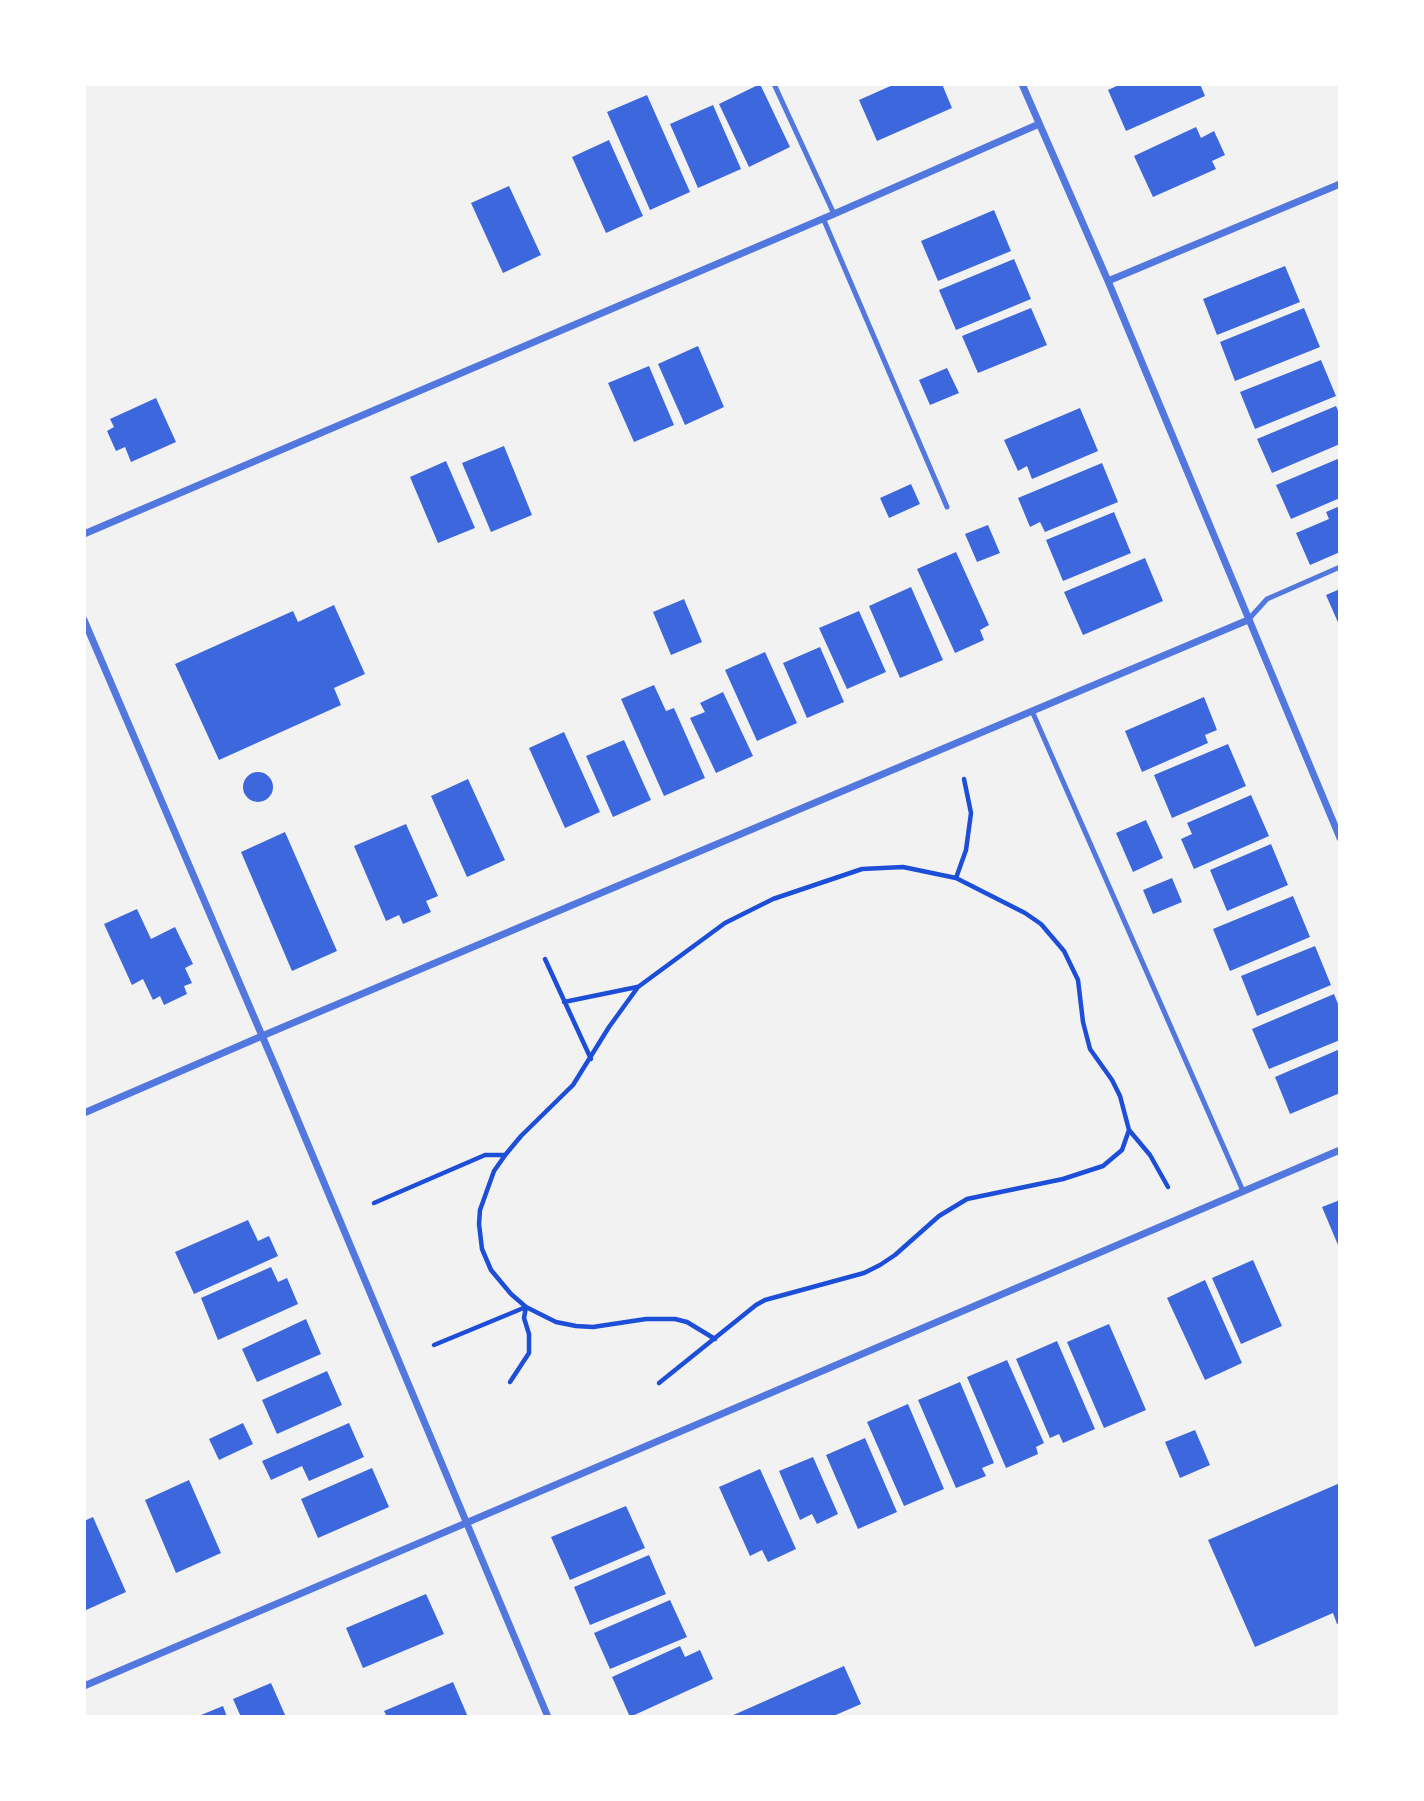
<!DOCTYPE html>
<style>
body{margin:0}
#map{position:relative;width:1424px;height:1801px;overflow:hidden;background:#f2f2f2;font-family:"DM Sans",sans-serif}
canvas{display:block}
.frame{position:absolute;inset:0;border:86px solid #fff;pointer-events:none}
</style>
<div id="map">
<canvas width="1424" height="1801"></canvas>
<div class="frame"></div>
</div>
<script>
const g = document.querySelector('canvas').getContext('2d');
g.lineJoin = 'round';
function fillPath(path, color) { g.fillStyle = color; g.fill(path, 'evenodd'); }
const toPath = rows => new Path2D(rows.map(r => 'M' + r).join(''));
function stroke(path, color, width, dash) { g.strokeStyle = color; g.lineWidth = width; g.lineCap = dash ? 'butt' : 'round'; g.setLineDash(dash || []); g.stroke(path); }
const building = toPath([
 [760,84,790,147,749,167,719,104],
 [895,84,942,84,952,108,877,141,859,100],
 [1121,84,1200,84,1205,96,1126,131,1108,90],
 [647,95,690,192,650,210,607,112],
 [713,105,741,169,698,188,670,124],
 [1196,127,1201,138,1214,131,1225,155,1212,161,1216,169,1153,197,1134,156],
 [609,140,643,216,606,233,572,157],
 [509,186,541,255,503,273,471,203],
 [994,210,1011,251,938,281,921,241],
 [1014,259,1031,299,956,330,939,290],
 [1285,266,1300,302,1217,335,1203,299],
 [1031,308,1047,345,978,373,962,336],
 [1304,308,1320,347,1235,381,1220,342],
 [698,346,724,407,685,425,658,364],
 [1321,360,1336,396,1255,429,1240,392],
 [649,366,674,425,634,442,608,383],
 [947,368,959,393,930,405,919,380],
 [156,398,176,442,131,462,125,447,116,451,107,431,114,427,110,419],
 [1336,406,1340,415,1340,444,1272,473,1257,439],
 [1080,408,1098,451,1032,479,1027,466,1018,471,1004,440],
 [504,446,532,515,491,532,462,463],
 [1340,458,1340,498,1291,519,1276,485],
 [446,461,475,528,438,543,410,477],
 [1102,463,1118,502,1045,532,1040,522,1030,527,1018,498],
 [911,484,920,504,889,518,880,498],
 [1340,506,1340,552,1310,565,1296,533,1329,519,1326,512],
 [1114,512,1131,553,1063,581,1046,540],
 [988,525,1000,553,977,562,965,534],
 [956,552,989,625,980,630,984,640,955,653,917,569],
 [1145,558,1163,601,1083,635,1064,592],
 [911,587,943,660,900,678,869,606],
 [1340,589,1340,627,1326,595],
 [684,599,702,642,671,655,653,612],
 [334,605,365,674,334,688,341,705,219,760,175,664,293,611,298,622],
 [859,611,886,672,847,689,819,628],
 [820,647,844,702,807,718,783,663],
 [765,652,797,723,757,741,725,670],
 [654,685,666,711,674,708,705,778,664,796,621,699],
 [723,692,753,756,716,773,690,718,705,712,700,703],
 [1204,697,1217,730,1205,735,1208,743,1142,772,1125,731],
 [564,732,600,812,565,828,529,748],
 [624,740,651,800,613,817,586,756],
 [1228,744,1246,786,1172,818,1154,775],
 '243 787a15 15 0 1 1 30 0a15 15 0 1 1-30 0Z',
 [468,779,505,860,467,877,431,796],
 [1251,795,1269,836,1194,869,1181,839,1192,834,1187,823],
 [1146,820,1163,858,1133,872,1116,833],
 [406,824,438,896,426,901,431,912,403,924,399,915,386,921,354,846],
 [285,832,337,951,292,971,241,852],
 [1271,844,1288,885,1227,911,1210,870],
 [1172,878,1182,902,1153,914,1143,890],
 [1293,896,1310,937,1230,971,1213,929],
 [137,909,151,939,175,927,193,964,185,968,192,983,184,986,187,994,164,1005,160,996,153,1000,143,979,132,985,104,924],
 [1315,946,1331,985,1257,1016,1241,976],
 [1334,994,1340,1009,1340,1040,1269,1069,1252,1029],
 [1340,1049,1340,1093,1290,1114,1275,1077],
 [1340,1200,1340,1244,1338,1245,1322,1207],
 [248,1220,258,1241,269,1236,278,1256,194,1294,175,1252],
 [1253,1260,1282,1326,1241,1344,1212,1278],
 [271,1267,278,1282,287,1278,298,1304,218,1340,201,1298],
 [1205,1280,1242,1363,1205,1380,1167,1298],
 [306,1319,321,1354,257,1382,242,1349],
 [1109,1324,1146,1410,1104,1428,1067,1342],
 [1057,1341,1095,1429,1063,1443,1059,1434,1050,1438,1016,1359],
 [1007,1360,1044,1443,1036,1447,1038,1454,1006,1468,967,1377],
 [327,1371,342,1405,277,1434,262,1400],
 [960,1382,994,1463,982,1468,986,1476,956,1488,918,1400],
 [908,1404,944,1489,904,1506,867,1422],
 [243,1423,253,1444,219,1460,209,1439],
 [349,1423,364,1457,309,1481,302,1466,271,1480,262,1461],
 [1195,1430,1210,1465,1180,1478,1165,1442],
 [865,1438,897,1512,858,1529,826,1455],
 [813,1457,838,1514,817,1524,812,1514,800,1520,779,1471],
 [372,1468,389,1507,318,1538,301,1499],
 [760,1469,796,1549,768,1562,762,1550,750,1556,719,1487],
 [189,1480,221,1553,176,1573,145,1500],
 [1340,1483,1340,1623,1337,1624,1333,1613,1255,1647,1208,1540],
 [626,1506,645,1548,570,1580,551,1537],
 [93,1517,126,1592,84,1611,84,1521],
 [649,1555,666,1594,590,1625,574,1587],
 [426,1594,444,1634,363,1668,346,1628],
 [670,1600,687,1637,610,1669,594,1633],
 [680,1646,685,1657,700,1650,713,1679,630,1717,612,1677],
 [844,1666,861,1704,831,1717,729,1717],
 [453,1682,468,1717,387,1717,384,1711],
 [271,1683,286,1717,241,1717,233,1699],
 [223,1706,227,1717,196,1717]
]);
const path = toPath([
 [964,779,971,813,966,850,956,878,1025,913,1041,924,1064,951,1078,980,1083,1022,1090,1049,1112,1080,1120,1096,1129,1130,1150,1155,1168,1187],
 [545,959,591,1059],
 [564,1002,637,987],
 [374,1203,485,1155,505,1155],
 [715,1339,687,1322,675,1319,646,1319,593,1327,576,1326,556,1322,526,1307,511,1294,491,1270,482,1249,479,1224,480,1210,494,1171,506,1154,521,1136,573,1085,609,1027,638,987,725,923,773,899,862,869,903,867,956,878],
 [434,1345,526,1307,524,1318,529,1334,529,1353,510,1382],
 [659,1383,756,1305,765,1300,864,1273,880,1265,895,1255,939,1216,967,1199,1063,1179,1103,1166,1122,1150,1129,1130]
]);
const service = toPath([
 [774,84,834,214],
 [823,218,947,507],
 [1248,620,1267,599,1340,567],
 [1032,711,1243,1191]
]);
const minor = toPath([
 [1022,84,1108,281,1340,838],
 [1108,281,1340,184],
 [84,534,834,214,1039,124],
 [84,620,278,1073,548,1717],
 [84,1113,262,1036,1248,620],
 [84,1686,1340,1150]
]);
fillPath(building, '#3d67dc');
stroke(path, '#1d4ed8', 4.5);
stroke(service, '#5277de', 5);
stroke(minor, '#5277de', 7);
</script>
